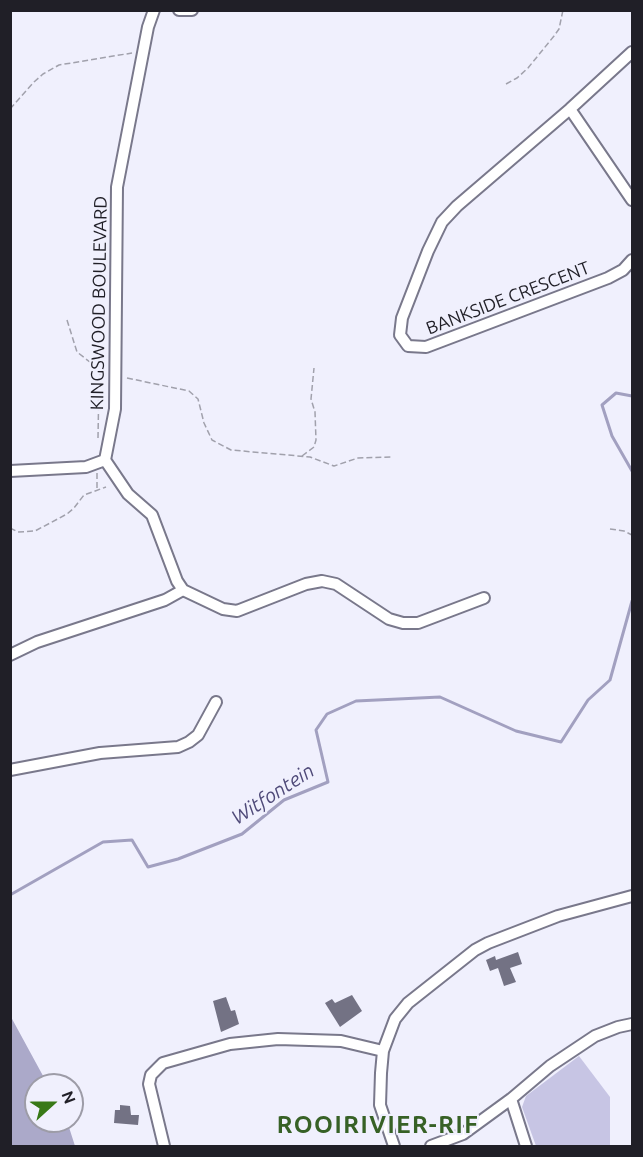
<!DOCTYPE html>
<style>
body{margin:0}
#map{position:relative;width:643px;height:1157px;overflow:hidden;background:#f0f0fd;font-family:Ubuntu,sans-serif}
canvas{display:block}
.frame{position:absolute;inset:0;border:12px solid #201f27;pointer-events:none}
.north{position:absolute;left:24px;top:1073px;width:60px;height:60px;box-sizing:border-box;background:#f0f0fd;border:2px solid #9d9ca7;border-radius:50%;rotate:69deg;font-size:16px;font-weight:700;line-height:24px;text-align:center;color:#201f27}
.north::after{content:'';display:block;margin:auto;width:21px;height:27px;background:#387917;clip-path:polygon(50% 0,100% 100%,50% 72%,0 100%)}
</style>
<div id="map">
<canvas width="643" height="1157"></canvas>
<div class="frame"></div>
<div class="north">N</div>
</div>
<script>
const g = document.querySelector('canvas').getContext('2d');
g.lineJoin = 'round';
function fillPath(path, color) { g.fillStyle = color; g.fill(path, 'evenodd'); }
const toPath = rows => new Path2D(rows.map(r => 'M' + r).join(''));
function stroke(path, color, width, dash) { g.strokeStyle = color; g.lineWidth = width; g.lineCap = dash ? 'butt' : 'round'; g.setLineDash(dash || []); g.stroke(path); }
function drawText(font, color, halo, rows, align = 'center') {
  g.font = font + ' Ubuntu,sans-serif'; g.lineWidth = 4.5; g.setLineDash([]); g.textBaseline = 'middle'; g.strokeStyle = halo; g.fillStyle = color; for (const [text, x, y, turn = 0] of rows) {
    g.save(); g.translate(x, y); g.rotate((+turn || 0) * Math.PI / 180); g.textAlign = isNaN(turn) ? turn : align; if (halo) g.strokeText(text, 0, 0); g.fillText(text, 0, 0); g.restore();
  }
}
const green = toPath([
 [579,1056,610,1097,610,1146,536,1146,522,1107,526,1096]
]);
const forest = toPath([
 [11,1017,48,1085,36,1085,36,1121,67,1121,75,1146,11,1146]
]);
const stream = toPath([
 [632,396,616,393,602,405,612,436,632,471],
 [10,895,103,842,132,840,148,867,178,859,242,834,284,800,328,782,316,730,327,714,356,701,440,697,516,731,561,742,588,700,610,680,632,601]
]);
const building = toPath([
 [518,952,522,964,510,968,516,982,504,986,498,968,490,971,486,960,495,956,496,960],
 [352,995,362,1011,340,1027,325,1003,332,999,335,1003],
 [226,997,231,1011,235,1010,239,1024,221,1032,213,1001],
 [120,1105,130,1106,131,1115,139,1115,138,1125,114,1123,115,1110,120,1110]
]);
const path = toPath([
 [506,84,517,78,528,68,554,36,559,29,563,10],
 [10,109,34,82,43,74,59,65,132,53],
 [67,320,77,352,104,373],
 [127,378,189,391,198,399,204,423,212,440,231,450,310,457,334,466,358,458,393,457],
 [98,438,99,379,101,371],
 [302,456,314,447,316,440,315,412,311,399,314,368],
 [97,473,97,490],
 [10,528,18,532,35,531,67,514,74,508,84,495,106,487],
 [610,529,624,531,632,535]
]);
const minor = toPath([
 [154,10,148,27,117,187,115,409,105,460,128,494,152,515,177,581,183,590,223,609,237,611,306,584,322,581,336,584,389,619,403,623,418,623,484,598],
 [179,10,192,10],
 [632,52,570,109,457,206,442,222,428,251,402,318,400,335,408,346,426,347,608,278,623,270,632,260],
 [570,109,632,200],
 [10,471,86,467,105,460],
 [10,655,37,642,165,600,183,590],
 [10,770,100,753,178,747,189,742,198,735,216,702],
 [511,1099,526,1146],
 [164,1146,149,1084,151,1075,163,1063,230,1044,278,1039,341,1041,383,1051],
 [394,1146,380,1105,381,1073,383,1051,395,1019,408,1003,475,950,488,943,558,916,632,896],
 [431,1146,463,1134,511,1099,550,1066,595,1036,618,1027,632,1024]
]);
const streetNames = [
 ["BANKSIDE CRESCENT",508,298,-21],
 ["KINGSWOOD BOULEVARD",99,303,-89]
];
const waterNames = [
 ["Witfontein",273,794,-33]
];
const districtNames = [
 ["ROOIRIVIER-RIF",378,1125]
];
fillPath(green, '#c7c5e4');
fillPath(forest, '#aba9c9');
stroke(stream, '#a2a0c0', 3);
fillPath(building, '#737284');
stroke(minor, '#79788b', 14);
stroke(path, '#a1a1ac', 1.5, [6, 3]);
stroke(minor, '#fff', 10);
drawText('18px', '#201f27', '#f0f0fd', streetNames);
drawText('italic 20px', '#4f4a79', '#f0f0fd', waterNames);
g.letterSpacing = '1.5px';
drawText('bold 24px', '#376126', '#f0f0fd', districtNames);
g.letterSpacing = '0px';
</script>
